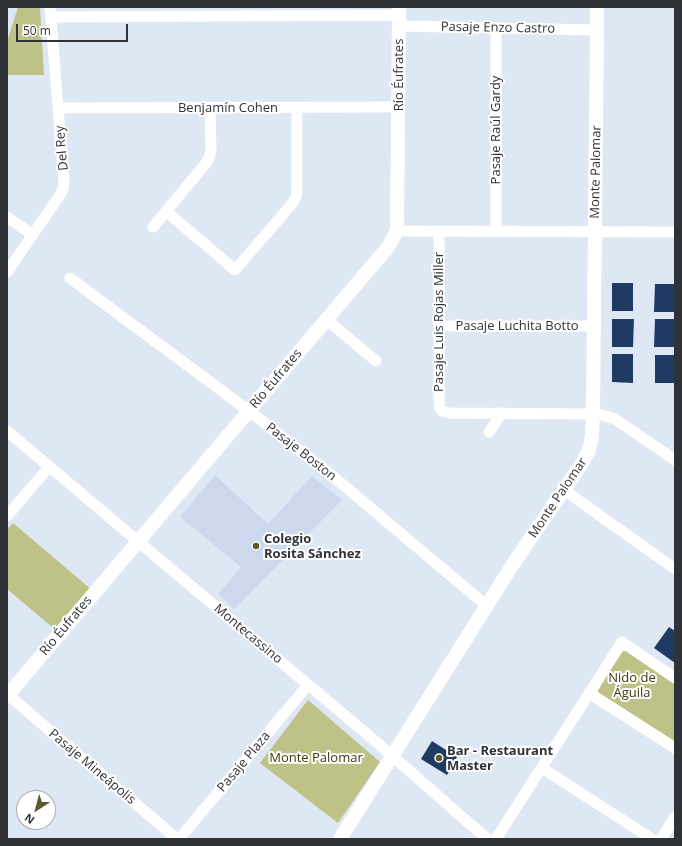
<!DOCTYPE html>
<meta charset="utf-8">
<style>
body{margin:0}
#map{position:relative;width:682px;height:846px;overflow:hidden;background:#dee7f4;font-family:"Open Sans",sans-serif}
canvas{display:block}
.frame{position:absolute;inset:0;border:8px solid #2f3338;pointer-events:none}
.north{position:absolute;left:16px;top:790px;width:40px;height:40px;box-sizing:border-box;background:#fff;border:1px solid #acadaf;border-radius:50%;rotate:216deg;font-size:11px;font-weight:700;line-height:16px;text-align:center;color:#2f3338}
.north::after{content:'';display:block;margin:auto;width:14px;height:18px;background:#5a5c2a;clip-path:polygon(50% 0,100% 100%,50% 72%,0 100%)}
.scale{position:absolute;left:16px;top:24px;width:112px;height:18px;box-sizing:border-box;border:2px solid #2f3338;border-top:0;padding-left:5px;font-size:12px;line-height:14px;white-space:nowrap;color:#2f3338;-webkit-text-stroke:3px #fff;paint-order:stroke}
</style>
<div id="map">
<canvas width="682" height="846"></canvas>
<div class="frame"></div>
<div class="north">N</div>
<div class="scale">50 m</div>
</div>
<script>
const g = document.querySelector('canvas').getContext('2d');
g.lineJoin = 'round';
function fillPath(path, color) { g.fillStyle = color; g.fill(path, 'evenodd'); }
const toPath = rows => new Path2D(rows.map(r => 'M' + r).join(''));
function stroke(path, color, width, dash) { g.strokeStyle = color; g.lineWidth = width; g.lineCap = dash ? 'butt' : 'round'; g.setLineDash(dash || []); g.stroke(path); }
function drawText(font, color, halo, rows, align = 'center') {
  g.font = font + ' "Open Sans",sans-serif'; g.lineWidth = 4; g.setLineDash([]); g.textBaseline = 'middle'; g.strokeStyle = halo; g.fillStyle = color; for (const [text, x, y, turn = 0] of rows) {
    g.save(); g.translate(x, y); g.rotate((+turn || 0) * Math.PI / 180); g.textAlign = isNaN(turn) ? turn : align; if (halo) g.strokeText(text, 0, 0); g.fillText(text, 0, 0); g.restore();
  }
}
const built = toPath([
 [215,475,268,524,312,476,342,500,234,609,218,594,241,567,180,517]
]);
const green = toPath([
 [18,7,40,7,44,75,7,75,7,42],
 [13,523,93,591,58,632,7,589,7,530],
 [628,651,675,683,675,743,601,697,598,691,620,652],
 [308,700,380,762,338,823,260,763]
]);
const building = toPath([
 [612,283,633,283,633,311,612,311],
 [655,284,675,284,675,312,654,312],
 [612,319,634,319,633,347,612,347],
 [655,319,675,319,675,347,654,347],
 [612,354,633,354,633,383,612,382],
 [655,355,675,355,675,383,655,383],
 [669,627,675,631,675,663,654,648],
 [432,741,457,757,447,775,421,759]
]);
const minor = toPath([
 [51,17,399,15],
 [399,26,597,30],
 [58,108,398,107],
 [166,211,235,270,292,204,296,197,297,190,297,108],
 [7,217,33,235],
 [153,227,207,162,209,158,211,151,210,108],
 [397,231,675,232],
 [439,232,439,404,440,408,442,411,449,413,599,414,615,419,675,460],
 [496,232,496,28],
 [7,272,60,195,63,189,64,182,50,7],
 [70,278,249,411,329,473,487,606],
 [326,319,376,361],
 [439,326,594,326],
 [7,431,381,746,487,839],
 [489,432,502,413],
 [564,490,675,569],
 [7,516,49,467],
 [589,693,675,748],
 [7,694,177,839],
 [542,768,652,839],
 [179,839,308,685],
 [496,839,622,642,675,678],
 [661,839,675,817]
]);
const tertiary = toPath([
 [7,696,388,247,397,231,399,7],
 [340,839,513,564,581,465,589,450,592,437,593,413,597,30,597,7]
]);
const markers = [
 [256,546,4,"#5a5c2a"],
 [439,758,4,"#5a5c2a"]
];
const streetNames = [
 ["Pasaje Enzo Castro",498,28,1],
 ["Río Éufrates",399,75,-90],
 ["Benjamín Cohen",228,108],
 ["Pasaje Raúl Gardy",496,130,-90],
 ["Del Rey",62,148,-95],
 ["Monte Palomar",596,172,-89],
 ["Pasaje Luis Rojas Miller",439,322,-90],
 ["Pasaje Luchita Botto",517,326],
 ["Río Éufrates",276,379,-50],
 ["Pasaje Boston",301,452,38],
 ["Monte Palomar",558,498,-56],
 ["Río Éufrates",66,626,-50],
 ["Montecassino",248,634,40],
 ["Pasaje Plaza",244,762,-50],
 ["Pasaje Mineápolis",92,767,40]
];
const poiNames = [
 ["Colegio",264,539],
 ["Rosita Sánchez",264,554],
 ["Bar - Restaurant",447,751],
 ["Master",447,766]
];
const parkNames = [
 ["Nido de",632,678],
 ["Águila",632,693],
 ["Monte Palomar",316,758]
];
fillPath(built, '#ccd9ec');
fillPath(green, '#bfc287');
fillPath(building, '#1f3b64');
stroke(minor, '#fff', 11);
stroke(tertiary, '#fff', 14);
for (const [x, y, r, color] of markers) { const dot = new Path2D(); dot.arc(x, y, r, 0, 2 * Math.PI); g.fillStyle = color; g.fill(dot); stroke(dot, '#fff', 1.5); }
drawText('13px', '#2f3338', '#fff', streetNames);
drawText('bold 13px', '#2f3338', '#fff', poiNames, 'left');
drawText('13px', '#393a0b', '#fff', parkNames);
</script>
